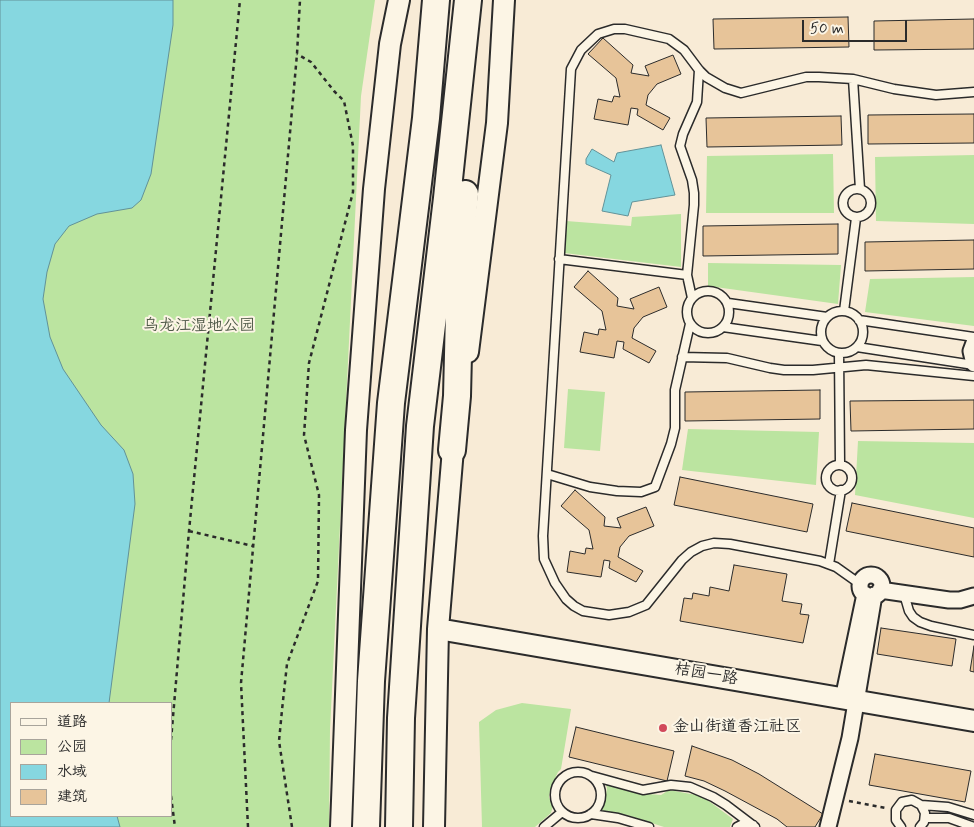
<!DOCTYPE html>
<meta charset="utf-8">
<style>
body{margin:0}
#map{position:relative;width:974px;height:827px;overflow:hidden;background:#f8ebd6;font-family:Mynerve,"LXGW WenKai TC",sans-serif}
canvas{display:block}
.legend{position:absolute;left:10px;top:702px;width:162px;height:115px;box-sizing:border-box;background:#fcf5e5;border:1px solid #a8a49b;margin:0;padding:6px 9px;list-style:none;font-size:15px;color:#2b2b2b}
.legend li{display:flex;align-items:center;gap:10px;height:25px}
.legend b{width:25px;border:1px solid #a8a49b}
.scale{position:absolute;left:802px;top:20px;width:105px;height:22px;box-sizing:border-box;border:2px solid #2b2b2b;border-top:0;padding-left:6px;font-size:15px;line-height:18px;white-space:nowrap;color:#2b2b2b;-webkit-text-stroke:4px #fcf5e5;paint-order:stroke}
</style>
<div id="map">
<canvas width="974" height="827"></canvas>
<ul class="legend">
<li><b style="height:6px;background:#fcf5e5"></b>道路</li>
<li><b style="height:14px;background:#bbe4a0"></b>公园</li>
<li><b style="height:14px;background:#86d7e0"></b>水域</li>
<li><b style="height:14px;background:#e7c499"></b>建筑</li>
</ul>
<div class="scale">50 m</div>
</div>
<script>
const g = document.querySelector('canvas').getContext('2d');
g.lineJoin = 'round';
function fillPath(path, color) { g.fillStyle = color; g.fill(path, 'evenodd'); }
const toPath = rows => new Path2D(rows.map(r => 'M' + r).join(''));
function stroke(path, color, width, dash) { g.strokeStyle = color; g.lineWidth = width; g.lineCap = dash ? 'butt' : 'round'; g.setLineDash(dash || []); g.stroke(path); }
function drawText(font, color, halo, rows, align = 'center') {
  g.font = font + ' Mynerve,"LXGW WenKai TC",sans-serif'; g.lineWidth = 4; g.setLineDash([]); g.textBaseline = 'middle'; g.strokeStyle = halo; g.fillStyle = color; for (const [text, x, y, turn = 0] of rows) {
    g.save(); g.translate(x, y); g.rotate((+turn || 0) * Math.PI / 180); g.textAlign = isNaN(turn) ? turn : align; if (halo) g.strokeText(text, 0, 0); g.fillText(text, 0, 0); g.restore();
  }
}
const green = toPath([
 [163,0,375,0,361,96,330,730,329,827,108,827,104,816,171,816,171,703,96,703,0,414,38,278],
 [833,154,834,213,706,213,707,156],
 [974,155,974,224,876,221,875,157],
 [681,214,681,267,564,253,566,221,631,226,632,217],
 [708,263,841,265,838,304,708,286],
 [974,277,974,326,865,312,870,279],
 [568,389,605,392,600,451,564,448],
 [688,429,819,432,816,485,682,470],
 [858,441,974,443,974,518,855,495],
 [522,703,571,709,561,769,558,772,551,787,549,797,553,806,551,813,535,827,482,827,479,722,496,710],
 [605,783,636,793,661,795,669,790,702,796,733,819,730,827,664,827,627,815,599,810,605,801,607,788]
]);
const water = toPath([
 [0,0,173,0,173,25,151,174,141,200,132,208,97,214,69,226,55,244,47,272,43,299,50,337,63,369,101,425,124,450,133,474,135,504,109,703,11,703,11,816,117,816,120,827,0,827,0,0],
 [661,145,675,195,632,202,628,216,602,211,611,175,586,164,586,159,592,149,614,162,617,153,661,145]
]);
const building = toPath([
 [848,17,849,47,714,49,713,19,848,17],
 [974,19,974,49,874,50,874,21,974,19],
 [603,38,633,65,631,73,649,76,645,66,673,55,681,74,657,84,648,95,646,105,670,118,663,130,637,115,638,109,631,108,628,125,594,119,598,99,612,102,614,96,620,97,616,78,588,54,603,38],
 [974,114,974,143,868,144,868,115,974,114],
 [841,116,842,145,707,147,706,118,841,116],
 [838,224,838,254,703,256,703,226,838,224],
 [974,240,974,269,865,271,865,242,974,240],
 [588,271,618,298,617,306,634,309,630,299,659,287,667,307,643,317,634,328,632,338,656,351,649,363,623,349,624,342,617,341,614,358,580,352,584,332,598,335,599,329,606,330,602,311,574,287,588,271],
 [820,390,820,419,685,421,685,392,820,390],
 [974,400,974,429,851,431,850,401,974,400],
 [680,477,813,504,807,532,674,505,680,477],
 [575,490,605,517,604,526,621,528,617,518,646,507,654,526,629,536,620,547,618,557,643,571,636,582,609,568,610,561,604,560,601,577,567,572,570,551,585,554,586,548,593,549,589,530,561,506,575,490],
 [852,503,974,528,974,557,846,531,852,503],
 [734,565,787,574,782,601,802,604,800,614,809,615,803,643,680,621,684,598,692,599,693,593,709,596,710,587,729,591,734,565],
 [881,628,956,639,952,666,877,654,881,628],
 [974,646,974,672,970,671,974,646],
 [576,727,674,751,667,781,569,757,576,727],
 [692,746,732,760,759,774,823,814,815,827,787,827,777,819,725,791,704,781,685,776,692,746],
 [875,754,971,771,965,802,869,785,875,754]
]);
const path = toPath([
 [189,531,253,546],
 [171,740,189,531,240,0],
 [171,796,175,827],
 [849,801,886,808],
 [248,827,241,683,297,54,300,0],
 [292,827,279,741,282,710,287,664,318,581,319,495,304,435,309,363,353,192,353,146,344,101,334,91,311,62,297,54]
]);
const lane = toPath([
 [853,79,860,189],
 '843 203a14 14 0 1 1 28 0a14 14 0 1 1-28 0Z',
 [559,259,687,275],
 '687 312a21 21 0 1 1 42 0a21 21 0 1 1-42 0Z',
 [692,298,687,275,694,205,694,193,692,180,680,146,683,134,697,102,699,70],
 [728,303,827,317],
 '821 332a21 21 0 1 1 42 0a21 21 0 1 1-42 0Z',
 [844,311,856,218],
 [859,320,974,337],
 [723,327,822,341],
 [857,347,974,365],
 [839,353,840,464],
 [682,357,727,358,770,368,784,370,813,370,866,365,974,376],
 '826 478a13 13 0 1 1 26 0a13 13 0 1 1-26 0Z',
 [547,474,590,487,617,491,641,492,655,487,671,444,675,428,675,390,690,324],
 [829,564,841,490],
 [860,584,836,567,820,561,730,544,714,543,702,546,691,552,682,560,646,605,629,612,609,615,583,611,574,606,566,599,555,583,544,559,543,536,571,69,581,50,598,34,614,29,625,29,669,39,684,50,699,70,706,77,725,88,741,93,806,77,819,77,853,79,894,89,936,95,974,92],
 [904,594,909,611,913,617,920,622,931,626,974,635],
 '555 795a23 23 0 1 1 46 0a23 23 0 1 1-46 0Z',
 [592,776,643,790,671,785,690,787,713,797,726,805,755,827],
 [921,805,948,807,974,815],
 [591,814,618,818,649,827],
 [925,818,949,818,974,827],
 [544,827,562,812],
 [737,827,743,824,753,825],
 [901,827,896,820,896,810,902,802,912,800,921,805,925,813,924,822,920,827]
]);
const street = toPath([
 [974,343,971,351,974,364],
 '860 586a11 11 0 1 1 22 0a11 11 0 1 1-22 0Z',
 [880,590,949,600,960,600,974,596],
 [843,699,865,594],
 [828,827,850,738,874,595]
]);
const secondary = toPath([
 [468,352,497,123,504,0],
 [438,629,974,721],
 [341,827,356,430,374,189,390,44,399,0],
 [434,827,438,629,454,437]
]);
const highway = toPath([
 [451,289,460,249,465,194],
 [452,450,457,396,460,271],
 [366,827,371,681,391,403,426,118,436,0],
 [399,827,401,718,420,426,447,198,468,0]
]);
const markers = [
 [663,728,5,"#d1495b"]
];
const parkNames = [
 ["乌龙江湿地公园",199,327]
];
const streetNames = [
 ["桔园一路",706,675,10]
];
const poiNames = [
 ["金山街道香江社区",673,728]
];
fillPath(green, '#bbe4a0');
fillPath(water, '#86d7e0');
stroke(water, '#629298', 1);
fillPath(building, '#e7c499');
stroke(building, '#2b2b2b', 1);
stroke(lane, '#2b2b2b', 11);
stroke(street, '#2b2b2b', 19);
stroke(secondary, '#2b2b2b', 24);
stroke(highway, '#2b2b2b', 30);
stroke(path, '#2b2b2b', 2.5, [4, 4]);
stroke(lane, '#fcf5e5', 8);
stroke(street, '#fcf5e5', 15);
stroke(secondary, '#fcf5e5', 20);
stroke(highway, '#fcf5e5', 26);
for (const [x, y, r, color] of markers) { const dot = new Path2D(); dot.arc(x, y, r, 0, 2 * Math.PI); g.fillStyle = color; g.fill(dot); stroke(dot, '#fcf5e5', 2); }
drawText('16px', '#4f5948', '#fcf5e5', parkNames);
drawText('16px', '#2b2b2b', '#fcf5e5', streetNames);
drawText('16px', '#2b2b2b', '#fcf5e5', poiNames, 'left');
</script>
